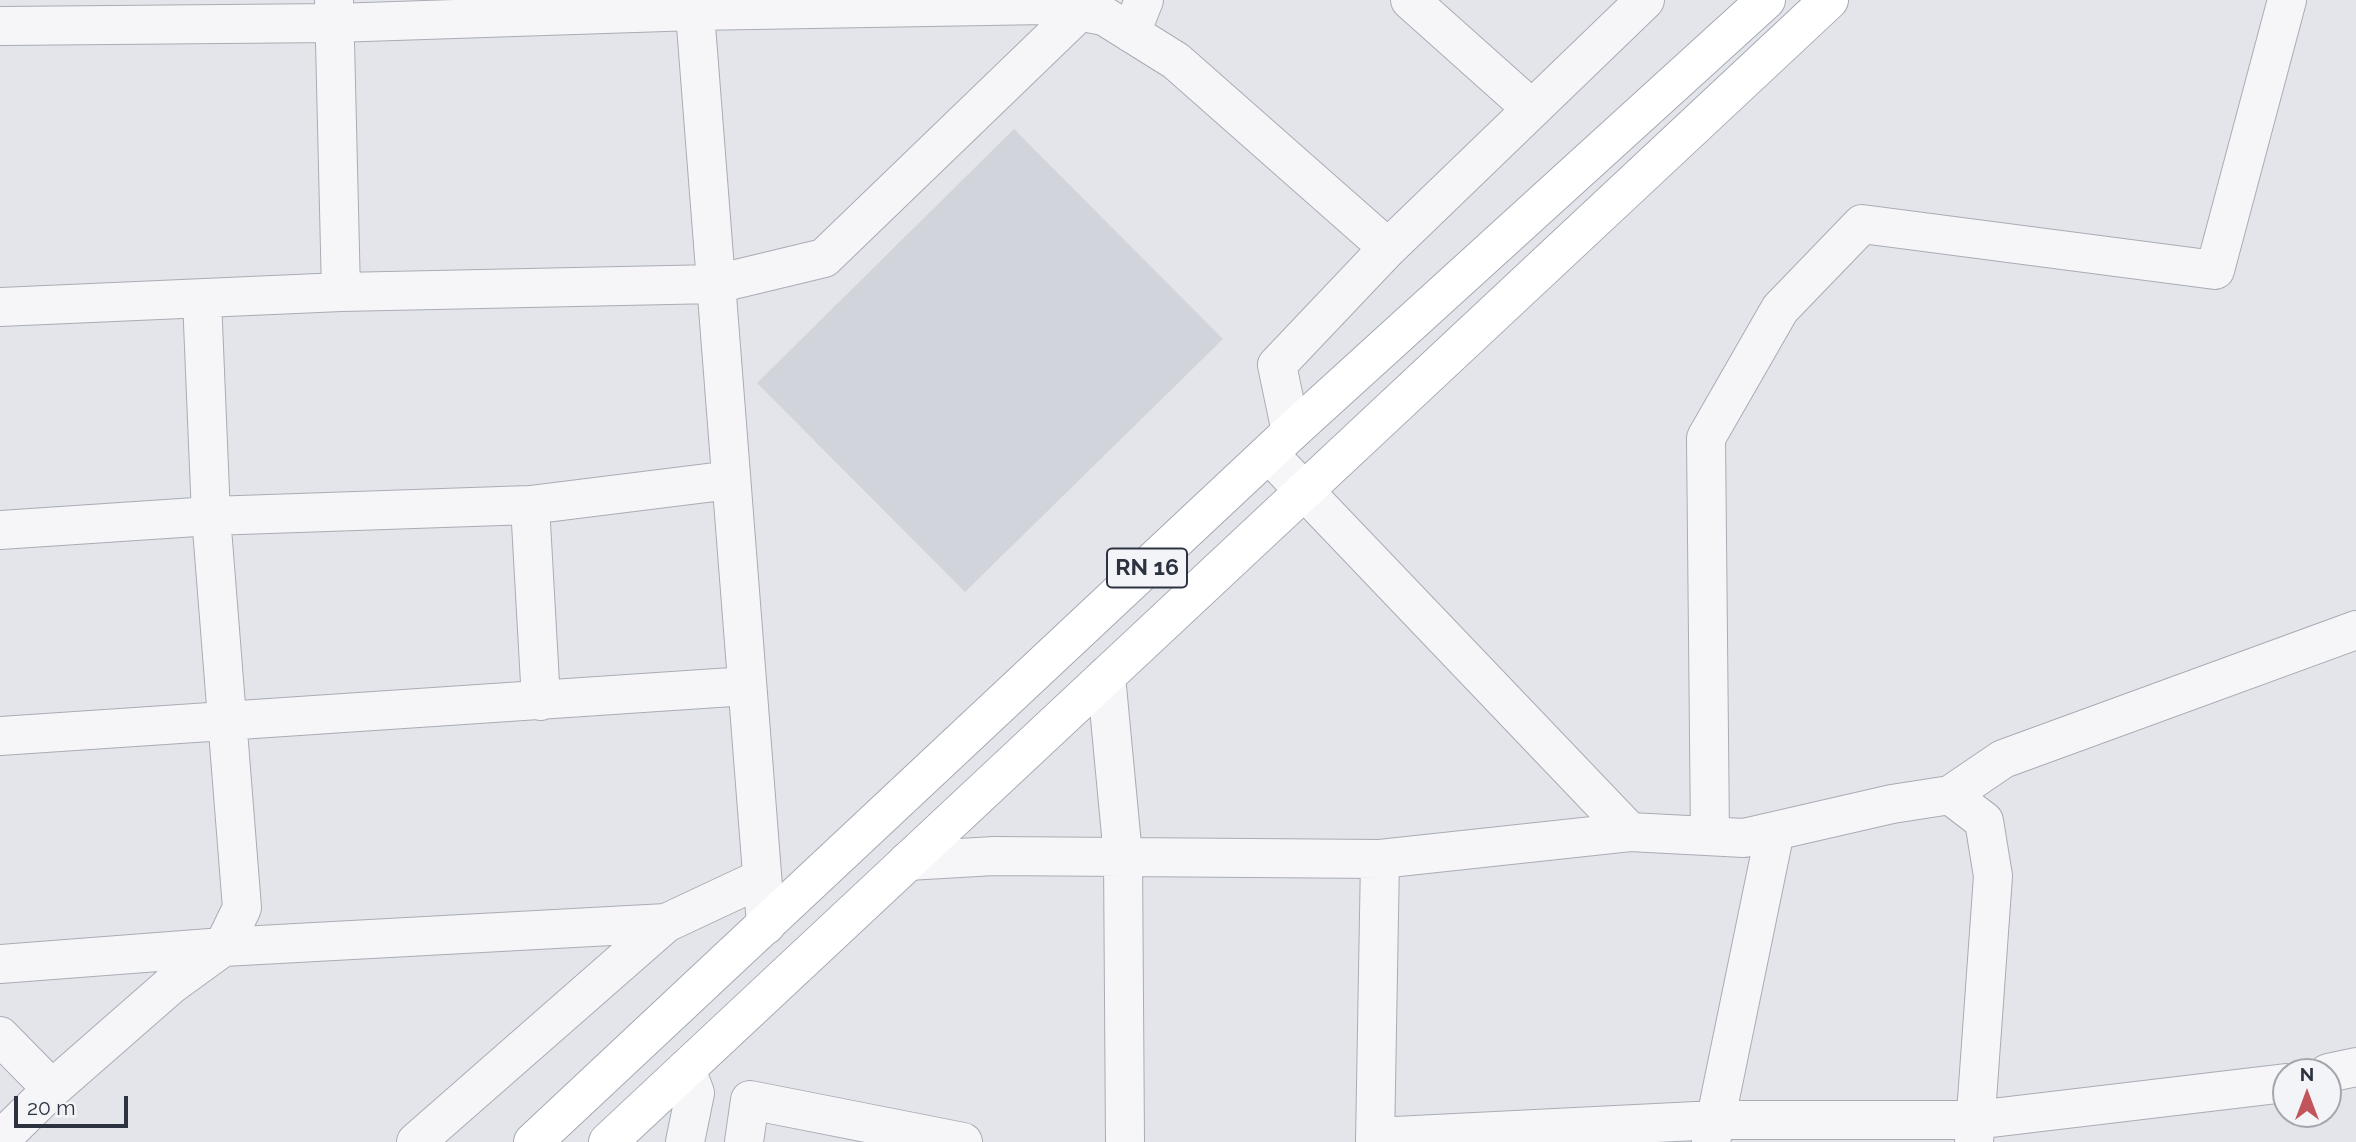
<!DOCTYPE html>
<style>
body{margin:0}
#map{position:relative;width:2356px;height:1142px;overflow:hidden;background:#e3e5ea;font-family:Raleway,sans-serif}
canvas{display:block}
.north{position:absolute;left:2272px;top:1058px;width:70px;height:70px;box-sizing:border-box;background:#f3f4f7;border:2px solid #a4a6ae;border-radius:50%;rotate:0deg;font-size:19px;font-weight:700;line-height:28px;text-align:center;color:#2d3241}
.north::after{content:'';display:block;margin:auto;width:24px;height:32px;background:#c2555b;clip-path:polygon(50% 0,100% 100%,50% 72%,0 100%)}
.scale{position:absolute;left:14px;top:1096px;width:114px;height:32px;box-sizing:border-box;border:4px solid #2d3241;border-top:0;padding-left:9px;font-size:21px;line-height:24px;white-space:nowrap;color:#2d3241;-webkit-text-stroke:5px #f3f4f7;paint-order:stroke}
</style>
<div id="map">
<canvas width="2356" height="1142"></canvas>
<div class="north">N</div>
<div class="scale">20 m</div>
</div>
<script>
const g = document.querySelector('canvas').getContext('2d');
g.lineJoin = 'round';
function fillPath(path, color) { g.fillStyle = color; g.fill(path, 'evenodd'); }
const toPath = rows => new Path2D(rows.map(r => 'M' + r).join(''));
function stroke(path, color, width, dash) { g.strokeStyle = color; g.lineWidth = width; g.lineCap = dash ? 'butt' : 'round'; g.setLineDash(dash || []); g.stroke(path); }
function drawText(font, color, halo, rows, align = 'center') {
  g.font = font + ' Raleway,sans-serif'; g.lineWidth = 7; g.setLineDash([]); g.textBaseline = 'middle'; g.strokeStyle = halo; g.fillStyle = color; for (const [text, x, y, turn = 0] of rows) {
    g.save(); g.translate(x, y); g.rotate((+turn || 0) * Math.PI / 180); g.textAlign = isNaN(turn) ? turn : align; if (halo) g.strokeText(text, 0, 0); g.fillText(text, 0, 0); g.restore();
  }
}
const built = toPath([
 [1014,129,1223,339,965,592,757,383]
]);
const minor = toPath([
 [334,0,341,292],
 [694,0,766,925],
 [1410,0,1532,109],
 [0,26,335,23,695,11,1045,5,1104,16,1176,61,1388,248],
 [1131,33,1144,0],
 [0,307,341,292,716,284,824,258,1080,11],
 [1291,432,1277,365,1388,248,1645,0],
 [1269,454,1630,832,1744,838,1892,804,1950,795,1984,821,1993,876,1974,1142],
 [530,505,541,701],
 [0,530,211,516,530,505,731,480],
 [1106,676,1123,856,1125,1142],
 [0,736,747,686],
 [1950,795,2003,759,2356,630],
 [1710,836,1706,438,1780,309,1862,224,2215,270,2287,0],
 [908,861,994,856,1380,859,1630,832],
 [0,964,223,947,666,923],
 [0,1036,52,1089],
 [2328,1073,2356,1067],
 [1375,1137,1716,1120,1975,1120,2286,1083],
 [0,1140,52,1089,172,984,223,947,242,908,211,516,202,299],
 [416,1142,666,923,762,878],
 [685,1142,695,1093,686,1069],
 [744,1142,750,1100,963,1142],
 [1375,1142,1380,859],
 [1711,1142,1775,831]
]);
const primary = toPath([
 [533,1142,1291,432,1766,0],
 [608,1142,1829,0]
]);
const shields = [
 [1147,568,80]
];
const shieldNames = [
 ["RN 16",1147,568]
];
fillPath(built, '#d2d4dc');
stroke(minor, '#a9acb4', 40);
stroke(primary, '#a4a9b5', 40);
stroke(minor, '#f6f6f9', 38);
stroke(primary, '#fff', 38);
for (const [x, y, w] of shields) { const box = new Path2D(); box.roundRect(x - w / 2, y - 19.5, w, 39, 5); g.fillStyle = '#f3f4f7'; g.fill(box); stroke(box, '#2d3241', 2); }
drawText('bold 23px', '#2d3241', null, shieldNames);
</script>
